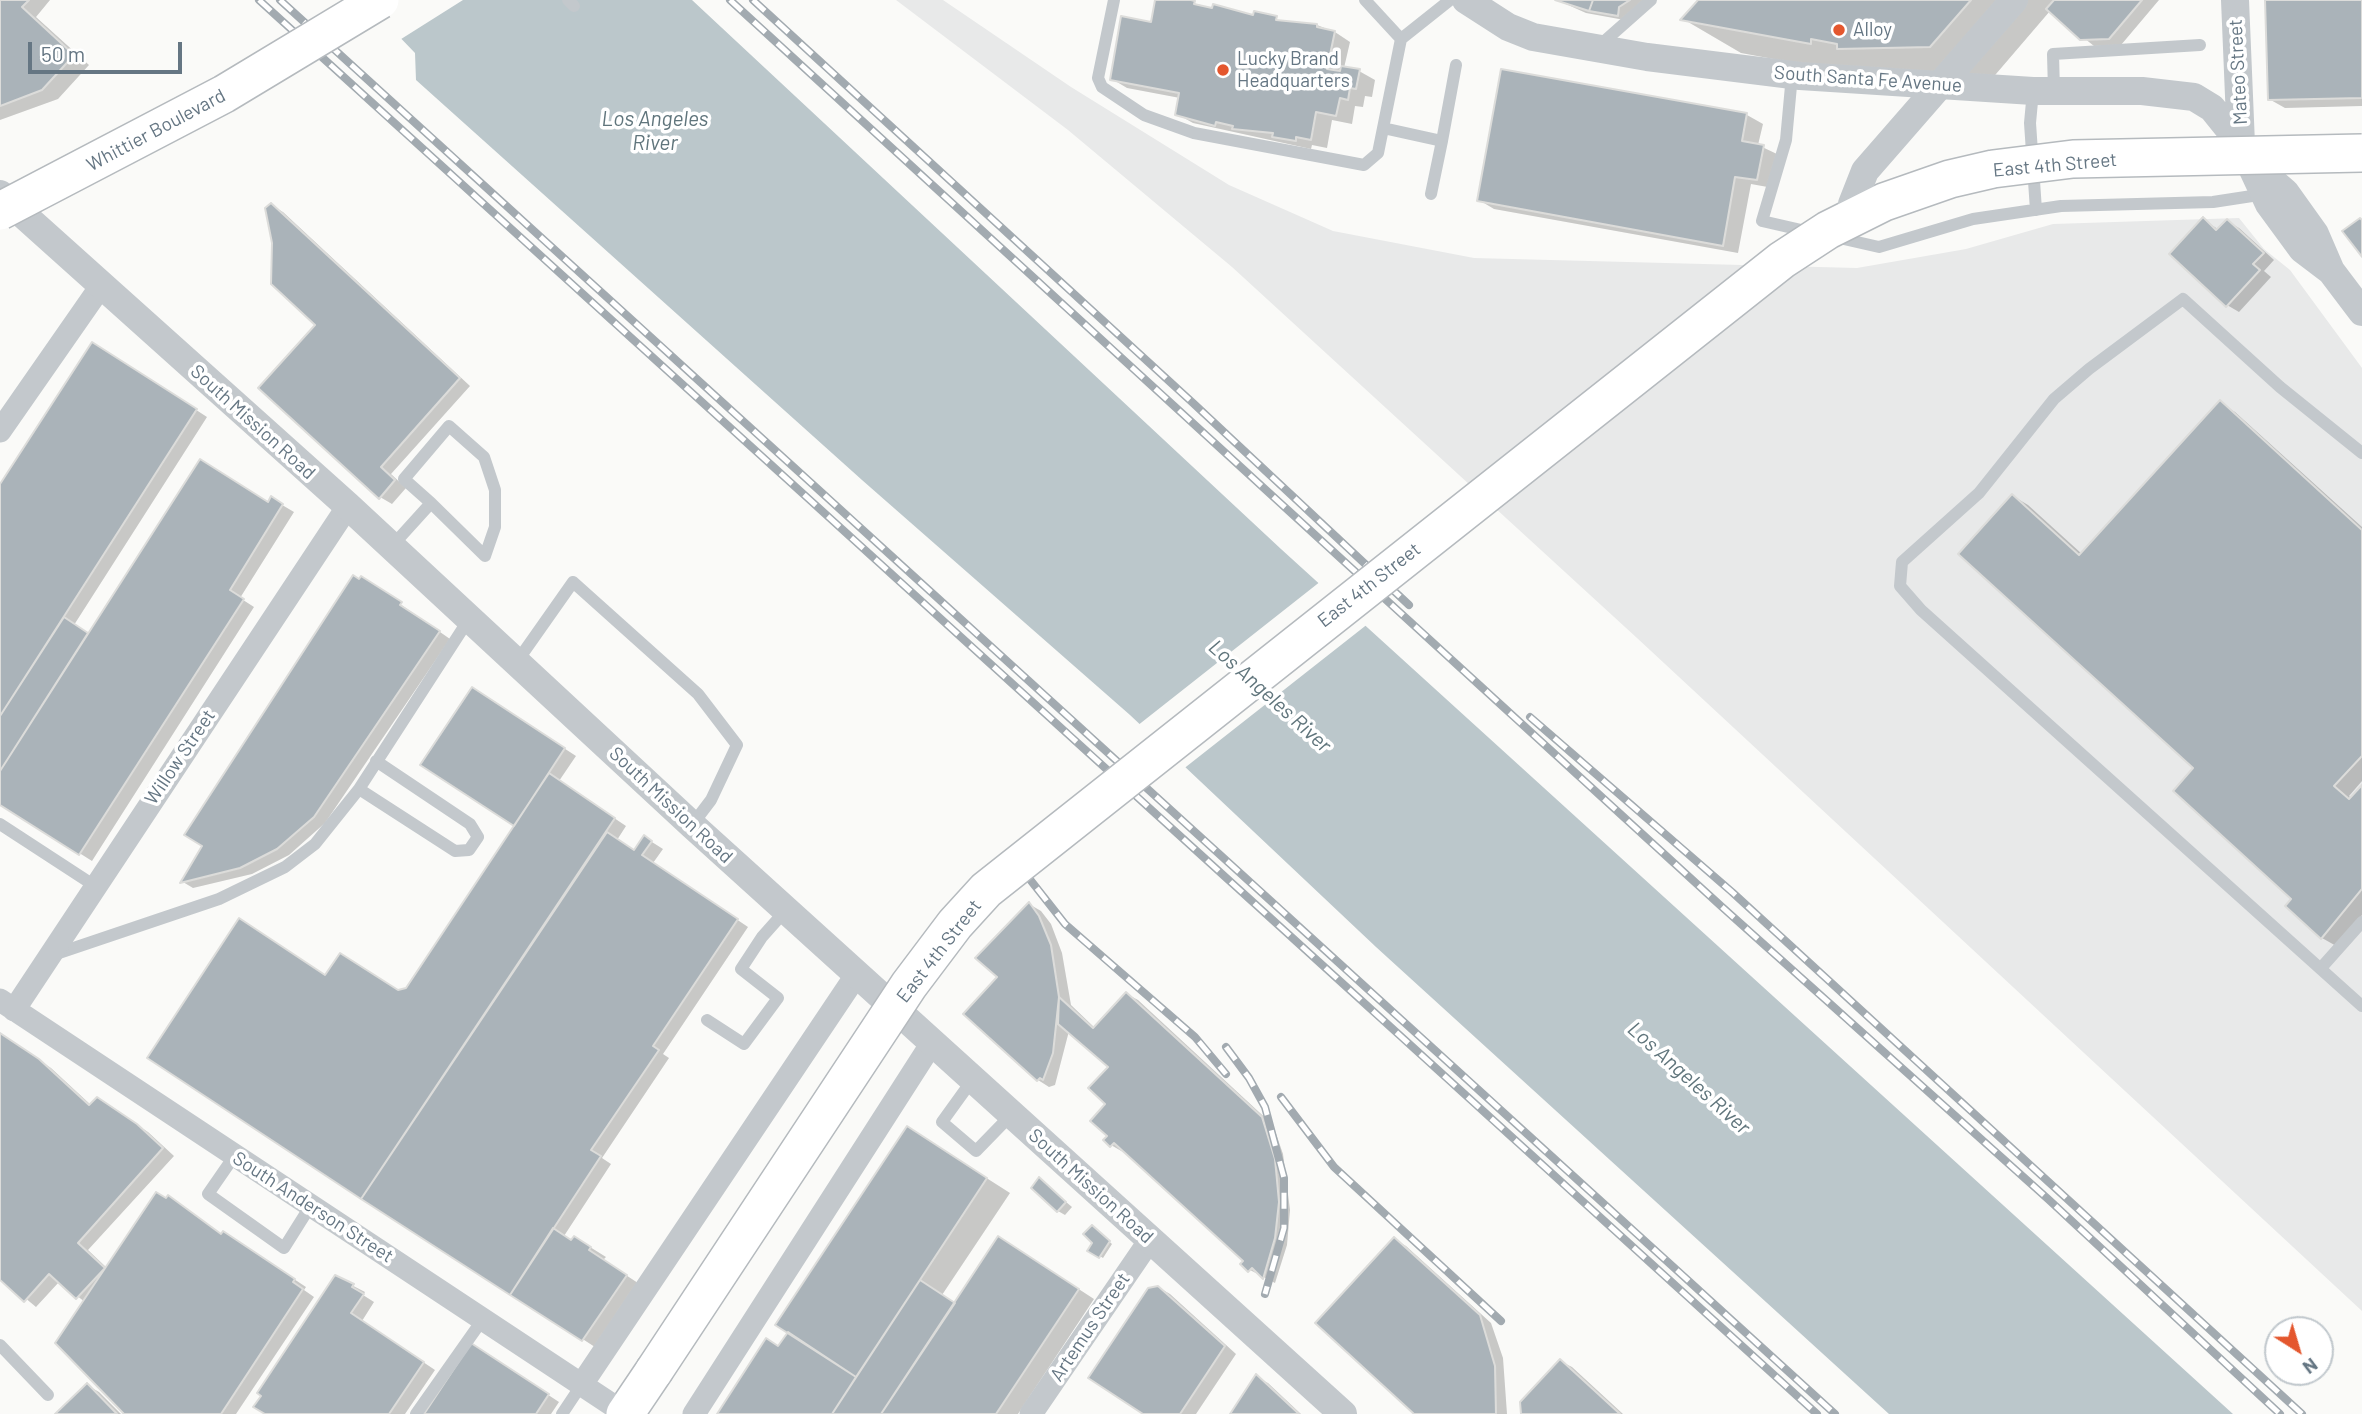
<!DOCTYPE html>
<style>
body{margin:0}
#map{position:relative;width:2362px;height:1414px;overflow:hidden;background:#fafaf8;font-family:Barlow,sans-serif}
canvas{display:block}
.north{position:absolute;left:2264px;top:1316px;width:70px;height:70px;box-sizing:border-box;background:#fff;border:2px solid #c1c8cd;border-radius:50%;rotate:143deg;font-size:19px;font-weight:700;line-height:28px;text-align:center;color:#657683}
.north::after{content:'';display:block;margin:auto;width:24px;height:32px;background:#e4572e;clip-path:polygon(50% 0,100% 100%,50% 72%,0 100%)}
.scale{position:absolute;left:28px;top:42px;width:154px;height:32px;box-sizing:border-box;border:4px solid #657683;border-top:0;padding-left:9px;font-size:21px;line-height:24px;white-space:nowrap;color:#657683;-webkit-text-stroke:5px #fff;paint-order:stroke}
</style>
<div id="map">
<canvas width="2362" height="1414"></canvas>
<div class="north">N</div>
<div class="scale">50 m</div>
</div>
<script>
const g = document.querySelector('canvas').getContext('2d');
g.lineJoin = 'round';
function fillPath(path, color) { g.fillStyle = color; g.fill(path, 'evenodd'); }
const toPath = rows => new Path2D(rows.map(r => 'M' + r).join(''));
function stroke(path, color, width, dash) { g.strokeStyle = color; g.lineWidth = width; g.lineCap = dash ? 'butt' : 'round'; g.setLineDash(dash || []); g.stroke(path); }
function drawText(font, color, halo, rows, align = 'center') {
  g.font = font + ' Barlow,sans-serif'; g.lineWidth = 7; g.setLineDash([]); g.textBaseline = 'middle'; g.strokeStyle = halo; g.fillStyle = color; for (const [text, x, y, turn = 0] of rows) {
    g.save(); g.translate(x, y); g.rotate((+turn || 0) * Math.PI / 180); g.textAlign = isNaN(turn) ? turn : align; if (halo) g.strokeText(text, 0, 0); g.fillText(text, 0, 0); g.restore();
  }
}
const built = toPath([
 [896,0,943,0,1071,87,1229,185,1333,231,1474,258,1857,268,1966,249,2053,224,2239,218,2264,249,2290,270,2362,368,2362,1311,1637,638,1232,267,1068,130]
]);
const water = toPath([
 [364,0,692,0,1281,549,2233,1414,1889,1414,1376,947,1130,715,862,480,416,80,415,53]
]);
const pier = toPath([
 [360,0,463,0,398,41],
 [1321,581,1369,623,1182,770,1137,726]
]);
const shadow = toPath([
 [0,0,50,0,36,17,89,65,58,99,0,120],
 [1157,0,1181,0,1244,16,1317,25,1335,32,1350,42,1344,68,1359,71,1375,80,1372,97,1365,96,1363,107,1355,106,1352,124,1332,120,1327,148,1312,145,1311,149,1193,123,1177,114,1180,98,1127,88,1112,79,1152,24],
 [1557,0,1646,0,1630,21,1586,13],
 [1700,0,2159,0,2121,45,2094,46,2050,11,1990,81,1870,77,1741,53,1683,19],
 [2267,0,2362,3,2362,106,2285,108,2269,99],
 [1503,71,1747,115,1763,124,1758,145,1779,155,1773,188,1751,184,1738,253,1494,209,1479,200],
 [271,205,283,212,470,386,391,474,406,488,392,504,380,497,318,325,273,243],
 [2203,219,2219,230,2227,221,2239,228,2274,260,2264,271,2271,277,2239,312,2227,305],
 [104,350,207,417,74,625,90,635,272,499,294,512,240,598,254,607,92,861,0,803,0,488],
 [2220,403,2235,412,2362,527,2362,781,2349,796,2352,799,2362,787,2362,915,2338,947,2322,938,2287,906,2293,899,2196,768,2013,496,2028,505,2082,554],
 [354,577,373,585,450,639,325,823,289,855,252,874,193,888,183,882,205,845,187,835],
 [484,696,576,756,559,781,626,826,617,840,635,851,644,837,663,849,653,863,748,927,663,1054,669,1058,602,1158,611,1164,564,1236,590,1247,606,1257,603,1260,641,1285,598,1349,149,1058,326,977,398,992,407,989,516,826],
 [1029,904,1041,911,1051,924,1062,953,1071,1005,1095,1028,1127,994,1138,1000,1273,1125,1283,1154,1290,1210,1287,1245,1275,1283,1250,1270,1245,1261,1125,1150,1123,1152,1111,1145,1107,1104,1110,1067,1069,1031,1055,1085,1049,1087,1038,1080,999,977],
 [0,1034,51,1068,91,1105,108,1106,148,1132,174,1156,88,1250,107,1268,222,1236,235,1240,306,1287,304,1290,314,1297,236,1414,126,1414,85,1302,59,1282,36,1307,0,1277],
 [908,1128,1010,1193,942,1295,956,1304,1014,1247,1094,1299,1018,1414,719,1414,779,1348],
 [1039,1179,1072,1207,1065,1215,1058,1211],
 [1095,1229,1112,1244,1103,1258,1090,1250,1094,1243],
 [1394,1239,1406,1246,1491,1323,1503,1358,1507,1414,1416,1414],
 [336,1277,365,1292,363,1295,374,1302,362,1321,435,1370,405,1414,268,1414],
 [1158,1287,1170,1294,1236,1354,1196,1414,1146,1414],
 [483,1352,559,1402,551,1414,427,1414],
 [1560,1361,1572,1367,1623,1414,1522,1414],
 [1256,1377,1268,1383,1301,1414,1232,1414],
 [87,1385,99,1392,121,1414,58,1414]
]);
const building = toPath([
 [0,0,29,0,22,7,74,55,42,90,0,106,0,0],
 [1155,0,1191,0,1195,1,1194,4,1212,8,1213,4,1253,15,1254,11,1277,16,1276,20,1317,24,1317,27,1335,31,1327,69,1340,71,1341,66,1360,69,1356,89,1350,88,1348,100,1340,98,1336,116,1316,112,1311,140,1296,137,1296,141,1272,137,1273,133,1232,129,1233,126,1216,122,1215,126,1175,115,1179,93,1110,80,1121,16,1151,22,1155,0],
 [1555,0,1593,0,1589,11,1555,0],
 [1593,0,1630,0,1619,7,1618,16,1589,11,1593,0],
 [1698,0,1971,0,1930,47,1837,49,1837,44,1811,39,1811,44,1680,20,1698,0],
 [2054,0,2142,0,2109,39,2080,40,2046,9,2054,0],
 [2265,0,2362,0,2362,98,2268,100,2265,0],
 [1501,69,1747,113,1742,141,1764,145,1757,180,1735,177,1723,246,1477,201,1501,69],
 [271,203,460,378,381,467,395,480,379,499,258,388,315,325,271,284,272,243,265,208,271,203],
 [2203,217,2216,230,2227,219,2264,253,2253,264,2260,270,2226,307,2169,254,2203,217],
 [2360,218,2362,220,2362,257,2342,231,2360,218],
 [92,342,197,409,0,716,0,484,92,342],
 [2220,400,2362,530,2362,756,2334,786,2349,799,2362,785,2362,889,2321,939,2285,906,2291,899,2173,791,2193,768,1958,554,2012,494,2079,555,2220,400],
 [200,459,268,502,271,496,283,504,230,590,244,599,79,855,0,805,0,771,200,459],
 [353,575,359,579,361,576,402,602,400,605,440,631,314,817,277,849,240,868,180,883,202,846,184,835,353,575],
 [64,617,88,633,0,771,0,716,64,617],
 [472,687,565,748,514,826,420,765,472,687],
 [549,773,615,818,361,1199,147,1058,239,918,325,975,340,953,398,990,406,988,549,773],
 [607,832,634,850,644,835,652,841,642,855,738,919,653,1046,659,1050,591,1150,601,1156,510,1295,361,1199,607,832],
 [1029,902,1039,916,1051,945,1059,997,1053,1053,1043,1080,1040,1078,1037,1081,963,1014,997,977,975,958,1029,902],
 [1126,992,1262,1117,1275,1159,1279,1202,1275,1238,1263,1279,1252,1268,1248,1272,1240,1264,1243,1261,1114,1143,1110,1147,1103,1140,1107,1136,1090,1121,1105,1104,1088,1088,1108,1067,1058,1024,1059,997,1093,1028,1126,992],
 [0,1033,39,1059,89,1105,97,1097,137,1124,163,1148,78,1243,105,1268,76,1299,49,1274,24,1302,0,1280,0,1033],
 [907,1126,987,1178,856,1377,775,1325,907,1126],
 [1039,1177,1066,1202,1057,1212,1031,1188,1039,1177],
 [156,1192,166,1198,168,1195,221,1234,223,1231,295,1279,293,1282,303,1289,221,1414,124,1414,55,1343,156,1192],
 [1092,1225,1110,1241,1099,1258,1087,1251,1092,1243,1083,1234,1092,1225],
 [553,1228,571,1240,574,1236,591,1247,589,1250,627,1275,582,1341,510,1295,553,1228],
 [998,1236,1079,1289,996,1414,881,1414,998,1236],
 [1394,1237,1480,1315,1495,1366,1496,1414,1414,1414,1315,1323,1394,1237],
 [335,1275,354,1284,352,1287,364,1294,351,1313,424,1362,389,1414,265,1414,253,1407,261,1396,257,1393,335,1275],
 [920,1280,955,1303,881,1414,832,1414,920,1280],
 [1158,1286,1225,1346,1180,1414,1143,1414,1088,1378,1148,1288,1158,1286],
 [788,1332,856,1377,832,1414,717,1414,766,1338,778,1346,788,1332],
 [471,1343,549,1394,536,1414,424,1414,471,1343],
 [1560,1359,1620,1414,1521,1414,1520,1402,1560,1359],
 [1256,1374,1299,1414,1230,1414,1256,1374],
 [87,1383,117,1414,55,1414,82,1388,87,1383]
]);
const service = toPath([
 [568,0,574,6],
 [1114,0,1098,78,1102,87,1144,115,1194,133,1364,165,1378,153,1401,39,1450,0],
 [1365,0,1401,39],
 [1599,46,1651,0],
 [1792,75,1786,140,1762,221,1810,232],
 [2033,91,2030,123,2036,210],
 [2054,91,2053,54,2200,45],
 [1383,128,1442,141,1456,65],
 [1431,194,1442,141],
 [1835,237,1879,247,1973,219,2061,206,2213,202,2265,194],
 [2362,453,2280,387,2183,299,2089,369,2054,399,1979,493,1902,562,1900,586,1921,610,2362,1006],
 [392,546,431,503,485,556,495,527,495,490,484,457,449,426,404,479,431,503],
 [516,663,573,582,698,694,737,745,711,800,692,825],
 [359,789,455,851,469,850,478,837,470,824,376,761],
 [0,824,95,886],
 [50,956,219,899,285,867,315,844,359,789,469,619],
 [2321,968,2362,922],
 [707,1020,744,1044,778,998,741,969,762,937,786,910],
 [973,1079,942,1122,976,1151,1012,1114],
 [235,1155,208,1194,284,1248,311,1205],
 [0,1345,48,1395],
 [416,1414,483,1319],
 [562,1414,582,1384]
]);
const minor = toPath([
 [0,431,101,286],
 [0,1000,626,1414],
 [14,1010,348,506],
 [582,1384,857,974],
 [694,1414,932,1043],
 [1031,1414,1150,1240]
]);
const tertiary = toPath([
 [1466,0,1508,27,1533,37,1647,57,1800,76,2033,91,2142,91,2194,97,2212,108,2241,144,2269,204,2302,249,2331,271],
 [2235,0,2241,144],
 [2256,167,2285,192,2315,234,2331,271,2362,312],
 [0,194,348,506,692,825,1343,1414]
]);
const primary = toPath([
 [625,1414,654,1371]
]);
const rail = toPath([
 [259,0,1817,1414],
 [280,0,1835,1414],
 [730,0,1721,906,2048,1199,2280,1414],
 [753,0,1193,403,1409,605],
 [1530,717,1732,892,2302,1414],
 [1017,863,1065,924,1195,1037,1226,1074],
 [1226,1047,1249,1078,1265,1107,1284,1178,1284,1228,1265,1294],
 [1281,1097,1334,1167,1501,1321]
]);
const tertiaryBridge = toPath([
 [1854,216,1852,204,1865,171,2014,0]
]);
const primaryBridge = toPath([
 [0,211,224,94,380,0],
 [654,1371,909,985,955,924,986,890,1782,260,1828,230,1884,202,1950,179,1993,169,2073,159,2362,153]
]);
const markers = [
 [1839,30,7,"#e4572e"],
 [1223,70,7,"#e4572e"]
];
const poiNames = [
 ["Alloy",1853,30],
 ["Lucky Brand",1237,59],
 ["Headquarters",1237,81]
];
const streetNames = [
 ["Mateo Street",2238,72,-93],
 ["South Santa Fe Avenue",1868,79,4],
 ["Whittier Boulevard",156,130,-28],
 ["East 4th Street",2055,165,-5],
 ["South Mission Road",253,422,42],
 ["East 4th Street",1369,585,-38],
 ["Willow Street",180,757,-56],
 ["South Mission Road",671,805,43],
 ["East 4th Street",939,951,-52],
 ["South Mission Road",1091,1186,42],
 ["South Anderson Street",313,1207,33],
 ["Artemus Street",1090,1327,-56]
];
const waterNames = [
 ["Los Angeles",655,119],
 ["River",655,143],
 ["Los Angeles River",1270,696,42],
 ["Los Angeles River",1689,1078,42]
];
fillPath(built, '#e8e9e9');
fillPath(water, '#bbc7cb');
fillPath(pier, '#fafaf8');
fillPath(shadow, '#0003');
fillPath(building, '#aab3b9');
stroke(building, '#dcdcda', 2);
stroke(primary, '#b5babe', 40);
stroke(service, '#c3c8cc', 12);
stroke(minor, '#c3c8cc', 23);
stroke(tertiary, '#c3c8cc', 28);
stroke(primary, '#fff', 37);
stroke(rail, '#a2aab0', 8);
stroke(rail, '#fff', 5, [16]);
stroke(primaryBridge, '#b5babe', 40, []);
stroke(tertiaryBridge, '#c3c8cc', 28);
stroke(primaryBridge, '#fff', 37);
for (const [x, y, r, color] of markers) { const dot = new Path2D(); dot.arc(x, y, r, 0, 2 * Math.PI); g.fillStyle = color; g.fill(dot); stroke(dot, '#fff', 2.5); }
drawText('19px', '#657683', '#fff', poiNames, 'left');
drawText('19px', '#657683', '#fff', streetNames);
drawText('italic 21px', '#60757c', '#fff', waterNames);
</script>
